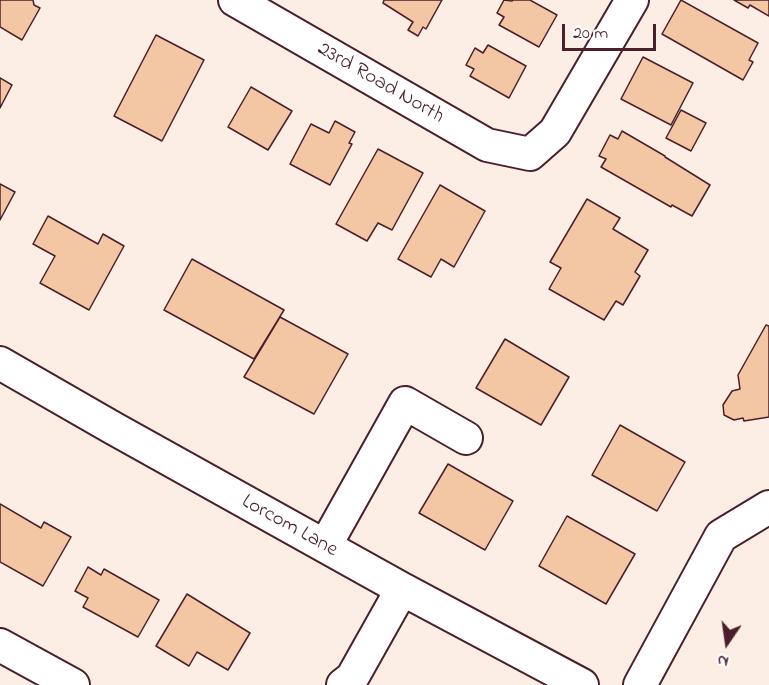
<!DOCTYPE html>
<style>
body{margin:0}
#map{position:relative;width:769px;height:685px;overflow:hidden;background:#fceee4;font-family:"Indie Flower",sans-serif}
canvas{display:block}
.north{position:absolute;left:697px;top:613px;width:60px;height:60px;-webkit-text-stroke:4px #fff;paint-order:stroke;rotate:193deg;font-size:16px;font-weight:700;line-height:24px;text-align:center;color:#4a1f2b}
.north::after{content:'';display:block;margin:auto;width:21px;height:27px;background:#4a1f2b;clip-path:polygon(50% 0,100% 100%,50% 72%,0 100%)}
.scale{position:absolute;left:562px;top:24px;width:94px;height:27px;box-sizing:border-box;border:3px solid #4a1f2b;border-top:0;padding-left:8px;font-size:18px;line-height:21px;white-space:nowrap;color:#4a1f2b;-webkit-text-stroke:4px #fff;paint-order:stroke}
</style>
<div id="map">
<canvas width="769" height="685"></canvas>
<div class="north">N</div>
<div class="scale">20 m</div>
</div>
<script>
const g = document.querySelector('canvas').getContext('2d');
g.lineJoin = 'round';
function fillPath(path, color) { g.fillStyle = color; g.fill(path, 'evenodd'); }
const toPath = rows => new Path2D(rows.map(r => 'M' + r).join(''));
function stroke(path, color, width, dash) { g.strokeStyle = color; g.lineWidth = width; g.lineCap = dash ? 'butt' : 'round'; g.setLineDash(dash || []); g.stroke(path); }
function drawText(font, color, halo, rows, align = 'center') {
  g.font = font + ' "Indie Flower",sans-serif'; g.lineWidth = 4.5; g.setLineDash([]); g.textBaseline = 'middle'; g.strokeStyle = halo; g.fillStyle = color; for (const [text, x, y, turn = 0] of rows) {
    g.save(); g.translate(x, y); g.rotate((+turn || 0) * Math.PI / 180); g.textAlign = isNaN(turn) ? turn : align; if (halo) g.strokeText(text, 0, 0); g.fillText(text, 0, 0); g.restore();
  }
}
const building = toPath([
 [0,0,33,0,34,5,40,8,22,40,0,27,0,0],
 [384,0,442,0,426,29,423,27,418,36,408,30,413,22,383,3,384,0],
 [504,0,512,1,513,0,530,0,557,15,539,47,499,25,504,17,497,13,504,0],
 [681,0,758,43,749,60,753,62,743,80,662,34,681,0],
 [734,0,769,0,769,16,750,5,748,8,734,0],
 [156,35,204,60,162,141,114,116,156,35],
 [488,45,526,66,509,98,470,76,474,69,466,65,475,48,483,53,488,45],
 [643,57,693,83,671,125,621,99,643,57],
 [0,78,12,85,0,108,0,78],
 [251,87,292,111,268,150,228,127,251,87],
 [681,110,706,123,691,151,666,138,681,110],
 [335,121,355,132,349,143,352,144,330,185,290,164,311,124,329,133,335,121],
 [622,131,665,156,665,157,710,185,692,216,672,205,671,207,601,167,606,159,599,156,610,135,618,139,622,131],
 [378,149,423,173,392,230,378,223,367,241,336,224,378,149],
 [0,184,15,192,0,220,0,184],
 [440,185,485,211,454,267,441,259,431,277,398,259,440,185],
 [587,199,620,218,613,229,648,250,635,272,640,276,623,305,616,301,604,320,549,289,561,268,550,262,587,199],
 [48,216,98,244,103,234,124,246,89,310,40,283,55,256,33,244,48,216],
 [192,259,284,310,254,359,164,310,192,259],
 [280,317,348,354,314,414,244,377,280,317],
 [766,325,769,326,769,417,744,421,743,418,734,420,724,415,723,405,732,391,740,389,738,375,766,325],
 [505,339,569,377,541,425,476,388,505,339],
 [620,425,685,462,657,511,592,475,620,425],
 [448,464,513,501,485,550,419,513,448,464],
 [0,504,41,528,44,522,71,537,43,586,0,562,0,504],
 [567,516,635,554,606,604,539,566,567,516],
 [88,567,101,575,104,569,159,600,138,637,83,607,88,598,75,591,88,567],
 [187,594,250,633,228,670,197,652,189,666,156,646,187,594]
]);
const minor = toPath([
 [235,0,487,145,530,154,555,132,632,0],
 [0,363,113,428,402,589,582,685],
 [325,546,405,403,466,438],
 [0,645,73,685],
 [343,685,352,678,402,589],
 [640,685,721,536,769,507]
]);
const streetNames = [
 ["23rd Road North",380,84,30],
 ["Lorcom Lane",289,527,29]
];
fillPath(building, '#f4c7a4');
stroke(building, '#4a1f2b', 1.5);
stroke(minor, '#4a1f2b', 36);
stroke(minor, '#fff', 32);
drawText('21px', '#4a1f2b', '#fff', streetNames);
</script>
